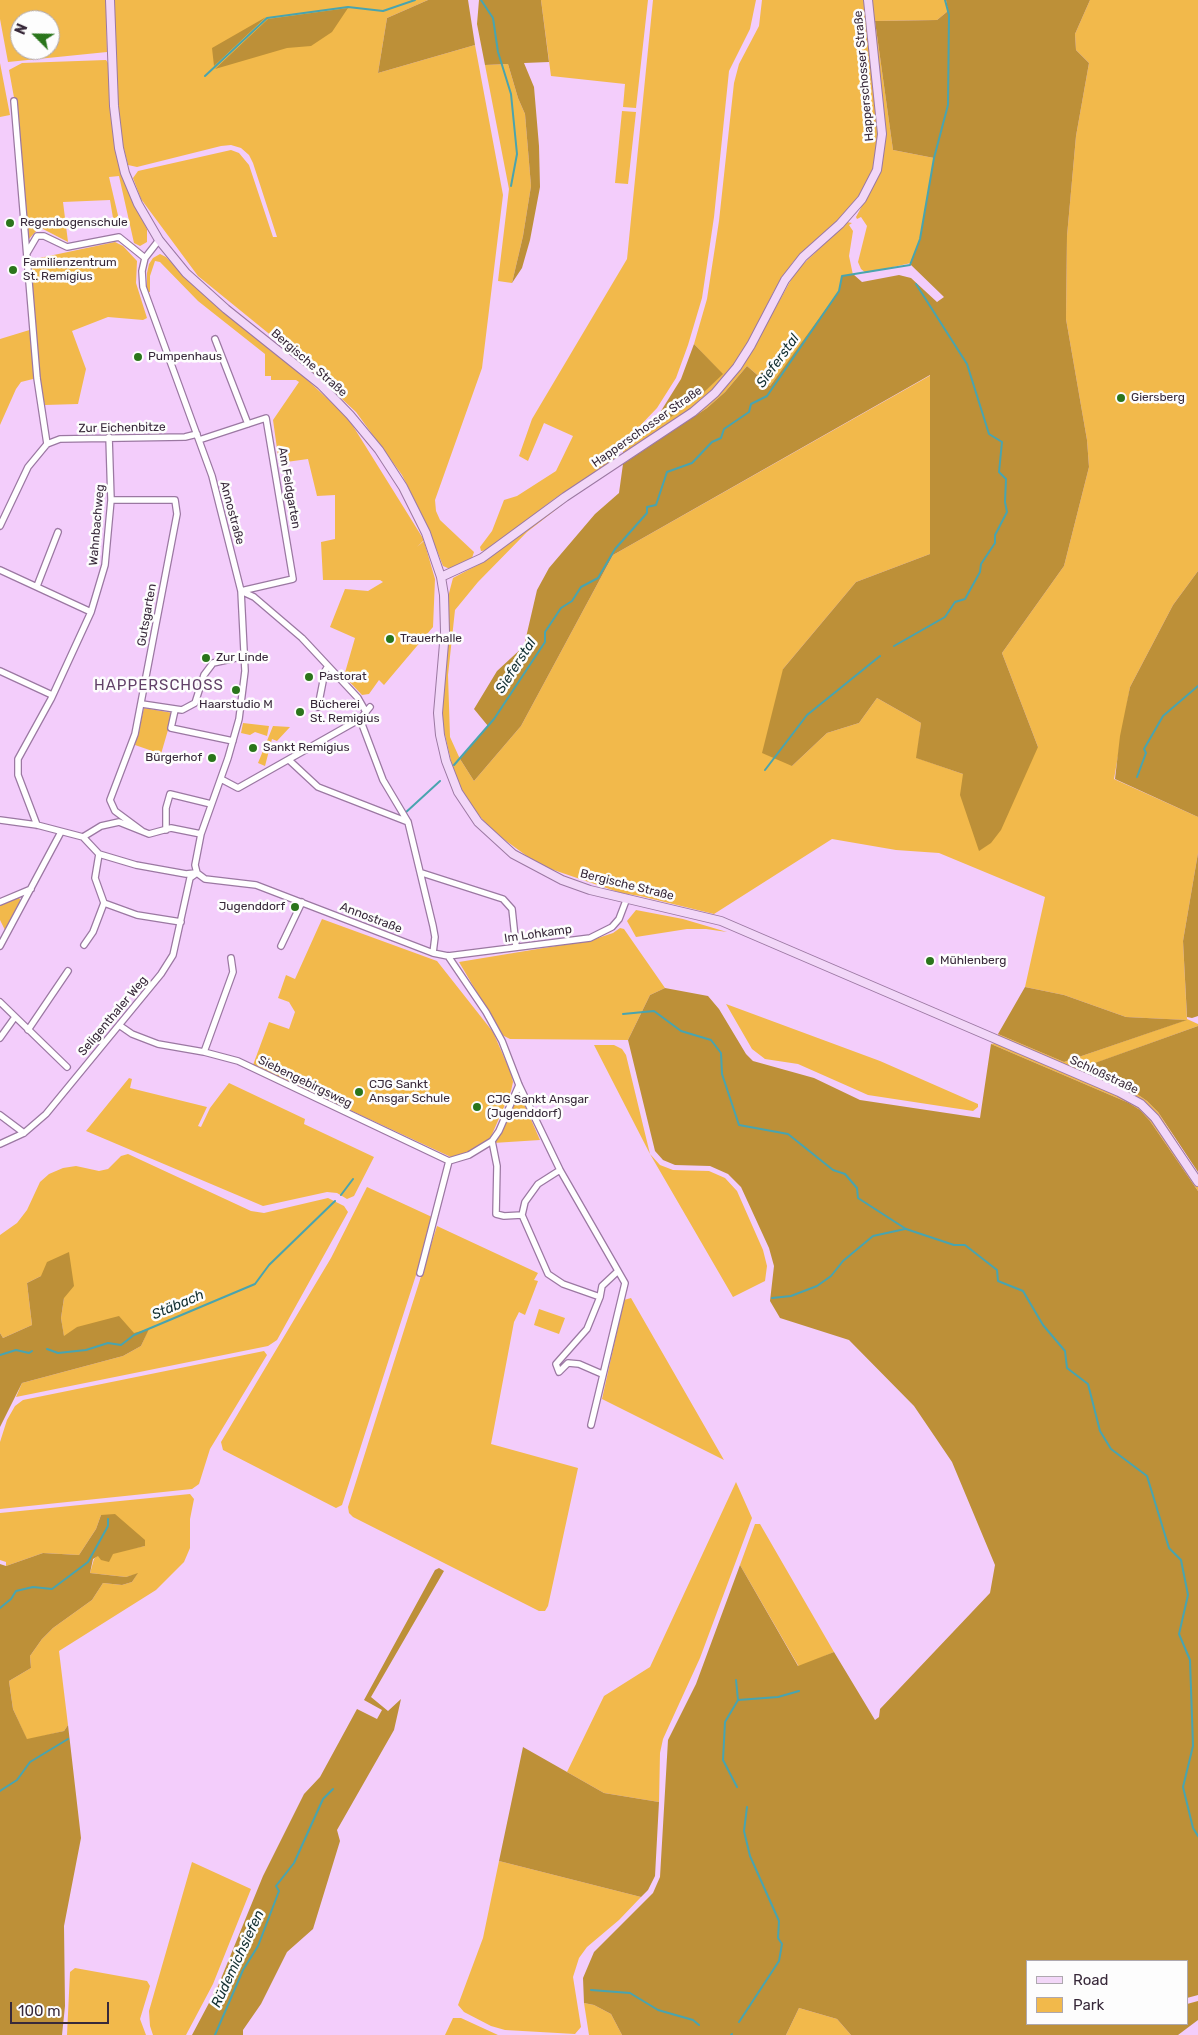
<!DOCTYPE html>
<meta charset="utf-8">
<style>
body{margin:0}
#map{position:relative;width:1198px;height:2035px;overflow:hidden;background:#f3cdfb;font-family:Rubik,sans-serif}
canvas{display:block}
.legend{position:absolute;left:1026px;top:1960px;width:162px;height:65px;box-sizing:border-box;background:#fdfdfd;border:1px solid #aea8af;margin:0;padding:6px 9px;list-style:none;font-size:15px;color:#38293a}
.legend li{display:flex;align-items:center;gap:10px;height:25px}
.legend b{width:25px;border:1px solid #aea8af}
.north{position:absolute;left:10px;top:10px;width:50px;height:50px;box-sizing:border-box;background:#fdfdfd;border:1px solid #aea8af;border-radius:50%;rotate:293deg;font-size:14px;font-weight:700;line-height:20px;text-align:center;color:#38293a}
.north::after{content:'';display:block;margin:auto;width:18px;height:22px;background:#2a751b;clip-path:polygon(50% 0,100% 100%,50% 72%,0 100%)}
.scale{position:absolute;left:10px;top:2002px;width:99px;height:22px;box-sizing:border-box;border:2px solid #38293a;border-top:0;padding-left:6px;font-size:15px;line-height:18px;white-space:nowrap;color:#38293a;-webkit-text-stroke:4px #fdfdfd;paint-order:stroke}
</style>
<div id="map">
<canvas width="1198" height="2035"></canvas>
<ul class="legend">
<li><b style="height:6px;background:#f2d7f8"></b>Road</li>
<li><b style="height:14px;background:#f2b94b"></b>Park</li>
</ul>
<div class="north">N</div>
<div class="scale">100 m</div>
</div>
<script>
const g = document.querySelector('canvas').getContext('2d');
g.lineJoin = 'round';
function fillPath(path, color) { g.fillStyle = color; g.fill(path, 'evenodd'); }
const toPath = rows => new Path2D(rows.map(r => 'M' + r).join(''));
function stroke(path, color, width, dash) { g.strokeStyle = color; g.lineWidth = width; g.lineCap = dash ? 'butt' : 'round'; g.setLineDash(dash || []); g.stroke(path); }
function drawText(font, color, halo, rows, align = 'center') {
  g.font = font + ' Rubik,sans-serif'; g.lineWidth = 5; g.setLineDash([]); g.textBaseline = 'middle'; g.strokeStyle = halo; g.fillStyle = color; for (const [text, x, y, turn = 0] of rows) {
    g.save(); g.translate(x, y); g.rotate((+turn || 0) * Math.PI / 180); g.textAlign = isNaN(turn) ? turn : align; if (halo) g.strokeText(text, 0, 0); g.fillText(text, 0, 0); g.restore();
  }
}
const green = toPath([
 [0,0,106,0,107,52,8,62,0,19],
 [20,20,50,20,50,50,20,50],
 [114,0,428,0,387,18,378,73,475,45,503,195,482,368,435,500,436,511,440,520,474,552,471,561,450,569,443,566,426,523,402,475,356,412,289,350,198,276,141,199,133,178,138,171,231,150,239,153,249,165,273,237,277,237,253,163,249,155,241,148,231,145,221,146,137,167,128,165,121,137,118,108],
 [541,0,648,0,636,108,623,107,625,84,551,76],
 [653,0,756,0,750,29,729,71,714,217,702,298,688,345,676,378,657,408,614,453,615,459,554,499,488,550,481,551,480,547,492,531,504,500,517,496,556,471,573,436,544,423,528,461,519,456,532,419,627,259],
 [762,0,864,0,877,112,877,148,874,166,864,190,850,209,793,262,774,291,740,358,713,390,689,410,623,454,623,449,698,398,722,374,694,344,707,299,719,221,734,83,739,64,759,26],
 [871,0,946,0,948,11,937,20,875,21,893,150,934,158,920,239,911,263,866,273,861,269,858,262,867,226,861,217,857,219,856,217,878,176,885,133],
 [1090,0,1198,0,1198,571,1173,605,1130,687,1114,779,1198,817,1198,853,1183,941,1187,1019,1198,1024,1198,1026,1079,1069,1134,1092,1147,1101,1158,1112,1198,1175,1165,1125,1141,1100,998,1037,998,1034,1064,1062,1186,1020,1126,1017,1064,995,1025,987,1045,897,939,853,896,850,832,839,714,914,640,896,621,893,539,865,494,832,464,799,452,765,444,731,442,711,448,638,448,597,453,578,487,560,542,517,571,498,527,532,478,582,455,610,448,675,450,737,460,759,474,781,521,726,613,555,931,375,930,554,856,582,783,669,792,766,827,733,859,723,877,698,921,723,917,758,963,774,1038,747,1002,653,1064,566,1089,467,1087,440,1066,319,1067,236,1076,136,1089,63,1076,50,1075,34],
 [106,60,108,63,111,119,116,147,126,186,147,229,147,242,140,246,134,243,119,176,109,177,121,228,116,227,117,223,113,218,110,200,63,202,68,242,43,229,37,230,29,239,17,114,9,70,22,63],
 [0,63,10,115,0,117],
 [508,64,518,98,525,114,531,186,523,236,512,283,498,281,509,189,485,65],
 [622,111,636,112,628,184,615,183],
 [847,222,852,223,849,225,853,231,849,256,853,275,770,386,747,366,725,392,707,408,670,432,699,412,724,389,744,364,796,271],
 [115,242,123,246,137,261,136,283,147,318,143,320,108,317,72,331,86,369,78,404,45,405,37,378,21,382,16,389,0,425,0,339,36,328,30,260],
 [160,254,166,257,218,308,301,374,348,418,424,540,417,547,424,541,435,579,433,627,384,685,379,680,369,694,362,695,344,676,355,638,330,627,345,589,368,591,383,582,380,580,323,580,321,542,335,539,335,495,317,496,308,459,279,463,273,420,299,382,296,380,271,380,271,376,265,376,265,354,198,301,160,262,155,261,150,276,150,292,147,292,147,273,149,264,153,258],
 [144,708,173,713,161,754,135,745],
 [243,723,269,726,267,736,255,732,250,735,241,733],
 [273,726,290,727,277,741,272,739,265,766,258,763],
 [18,896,21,901,6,932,0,920,0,904],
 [636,910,683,919,727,932,706,929,687,929,636,937,627,921],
 [322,919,437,961,493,1032,511,1073,513,1082,511,1091,490,1139,470,1152,453,1158,253,1065,269,1022,289,1029,295,1012,289,1002,278,998,286,975,295,979],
 [620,928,624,929,665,988,650,995,628,1040,510,1039,502,1035,459,962,592,940,613,933],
 [726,1004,880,1061,978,1104,978,1107,973,1111,868,1095,798,1064,765,1059,752,1049],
 [995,1043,1126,1099,1138,1106,1159,1127,1198,1187,1198,1191,1150,1121,1140,1110,1129,1103,991,1044],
 [594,1045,614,1045,622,1049,626,1055,650,1154,660,1165,673,1170,709,1171,725,1178,737,1191,763,1250,767,1266,765,1281,733,1297,650,1154],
 [129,1078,132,1079,130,1088,207,1107,198,1126,201,1127,210,1108,229,1083,305,1119,304,1124,374,1157,354,1196,347,1199,337,1193,327,1192,263,1206,86,1131],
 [518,1097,522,1099,540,1140,493,1143,515,1098],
 [128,1154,251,1211,264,1213,328,1198,344,1206,348,1212,277,1340,268,1346,16,1397,22,1383,123,1356,141,1346,148,1330,134,1334,78,1327,64,1337,61,1318,64,1298,41,1276,27,1283,32,1325,3,1338,0,1333,0,1235,17,1223,27,1210,40,1182,49,1174,63,1168,76,1166,99,1171,108,1169,121,1156],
 [367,1187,432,1217,416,1275,342,1505,336,1508,223,1450,221,1442,331,1258],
 [437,1226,538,1273,534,1280,538,1281,525,1315,519,1312,514,1322,491,1444,578,1468,548,1606,545,1611,539,1611,353,1517,349,1513,348,1507],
 [631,1298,724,1460,602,1399,624,1300],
 [539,1309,565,1318,559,1334,534,1325],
 [264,1351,267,1355,210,1449,199,1484,192,1489,0,1509,0,1442,7,1420,15,1406,23,1400],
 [736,1482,752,1518,700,1658,663,1739,660,1753,659,1802,604,1793,567,1772,604,1696,650,1667],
 [190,1494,194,1499,190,1519,190,1548,184,1562,156,1590,59,1651,68,1725,64,1731,27,1740,13,1709,9,1681,31,1668,30,1656,42,1639,53,1628,92,1600,103,1583,122,1585,132,1582,137,1574,126,1577,90,1573,94,1559,98,1555,145,1546,101,1515,96,1529,79,1555,43,1553,6,1566,6,1562,0,1560,0,1513],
 [755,1524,760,1524,834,1652,799,1667,740,1565],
 [499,1861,641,1897,619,1920,587,1947,579,1958,573,1977,581,2027,575,2034,505,2030,491,2026,464,2012,458,2005,483,1938],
 [192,1862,251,1889,213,1984,186,2035,153,2035,150,2026,149,2011],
 [75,1968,147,1981,150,1986,140,2019,146,2035,67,2035,70,1972],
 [584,2003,594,2005,611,2014,622,2035,589,2035],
 [799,2008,837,2019,851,2035,786,2035],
 [453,2018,461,2018,498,2035,445,2035]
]);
const forest = toPath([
 [428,0,468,0,475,45,378,73,387,18],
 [479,0,541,0,549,62,524,63,534,87,539,146,540,187,530,240,522,268,512,283,523,236,531,186,525,114,518,98,508,64,485,65,477,24],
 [946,0,1090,0,1075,34,1076,50,1089,63,1076,136,1067,236,1066,319,1087,440,1089,467,1064,566,1002,653,1038,747,1001,830,991,843,979,851,960,795,963,774,916,758,921,723,877,698,859,723,827,733,792,766,762,753,783,669,856,582,930,554,930,375,613,555,521,726,474,781,460,759,488,726,474,709,497,671,524,646,537,590,549,568,595,514,619,493,623,464,707,408,725,392,747,366,770,386,839,291,842,276,853,274,862,282,899,275,911,278,937,302,944,297,910,264,920,239,934,158,893,150,875,21,937,20,948,11],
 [348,8,332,32,311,46,287,48,215,69,268,19],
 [266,17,214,66,212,48],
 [694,344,723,374,698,398,668,419,661,411,681,379],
 [1198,571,1198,817,1115,779,1120,736,1130,687,1173,605],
 [1198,853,1198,1016,1192,1018,1187,1017,1183,941],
 [1025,987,1064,995,1126,1017,1187,1020,1064,1062,998,1034],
 [665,988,708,996,719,1009,746,1054,753,1061,814,1078,860,1100,980,1118,991,1044,1129,1103,1140,1110,1150,1121,1198,1191,1198,1995,1187,1998,1187,1961,1027,1961,1027,2024,1187,2024,1187,2004,1198,2001,1198,2020,1178,2035,851,2035,837,2019,799,2008,786,2035,622,2035,611,2014,594,2005,584,2003,583,1978,594,1952,653,1893,660,1877,668,1740,696,1684,740,1565,798,1666,834,1652,875,1720,879,1717,880,1709,990,1593,995,1565,952,1462,914,1406,849,1340,780,1318,770,1301,774,1266,769,1248,741,1187,728,1174,710,1166,675,1165,663,1160,655,1151,628,1040,650,995],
 [1198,1026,1198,1172,1158,1112,1147,1101,1134,1092,1078,1069],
 [69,1252,74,1286,64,1298,61,1318,64,1336,77,1327,119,1316,134,1333,149,1329,141,1346,123,1356,22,1383,0,1427,0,1333,3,1338,32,1325,27,1283,41,1276,47,1262],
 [115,1514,145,1540,145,1546,113,1554,109,1562,101,1560,98,1556,93,1559,90,1573,126,1577,138,1573,132,1582,122,1585,103,1583,92,1600,53,1628,42,1639,30,1656,31,1668,9,1681,13,1709,27,1739,64,1731,68,1725,81,1838,64,1926,65,2006,62,2035,0,2035,0,1564,6,1566,43,1553,79,1555,96,1529,101,1515],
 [439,1568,444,1571,371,1697,388,1711,401,1699,394,1730,337,1830,340,1841,313,1929,287,1952,261,2004,243,2030,243,2035,192,2035,218,1986,263,1876,304,1794,320,1777,357,1709,377,1719,382,1710,364,1700,435,1570],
 [523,1747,604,1793,659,1802,655,1876,648,1890,641,1897,499,1861]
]);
const stream = toPath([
 [481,0,493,18,498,52,511,94,517,154,511,186],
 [205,76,267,18,348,7,383,11,415,0],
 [894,646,945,617,955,602,965,599,980,572,981,564,995,543,995,535,1007,512,1005,502,1006,479,999,472,1002,442,989,434,967,364,916,284],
 [454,765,494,719,545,642,545,632,561,608,572,601,581,587,598,578,615,549,647,513,647,507,656,505,667,472,692,463,712,442,721,438,724,429,749,412,751,404,767,396,839,291,842,276,910,265,920,239,934,158,948,105,949,15,945,0],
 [765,770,807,715,880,656],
 [1137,777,1146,753,1144,749,1163,716,1198,686],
 [404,814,440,781],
 [623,1014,654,1011,681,1031,711,1040,721,1053,722,1074,739,1125,788,1134,833,1170,845,1174,857,1188,858,1198,906,1229,954,1245,965,1245,997,1270,998,1281,1023,1291,1043,1325,1065,1351,1067,1368,1088,1384,1100,1431,1111,1449,1147,1476,1169,1548,1181,1560,1188,1595,1179,1634,1190,1660,1193,1746,1183,1787,1193,1828,1198,1836],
 [341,1195,353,1179],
 [772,1298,791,1296,817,1286,831,1276,843,1261,873,1236,905,1229],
 [47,1349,58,1353,86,1350,108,1343,121,1345,134,1335,255,1284,269,1265,335,1201],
 [0,1355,16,1350,29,1353,32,1351],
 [0,1608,11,1599,16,1591,33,1587,52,1589,88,1562,108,1526,108,1519],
 [736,1680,738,1700,725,1722,723,1760,737,1787],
 [738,1700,778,1697,799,1691],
 [0,1791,17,1780,30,1762,68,1739],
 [591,1990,630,1993,658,2010,693,2020,699,2025],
 [739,2022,779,1961,782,1944,778,1938,779,1921,750,1856,744,1831,747,1807],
 [215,2035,243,1970,258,1946,279,1891,276,1886,294,1863,323,1799,333,1789],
 [731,2035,732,2034]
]);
const street = toPath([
 [14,101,37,378,47,444],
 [159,240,145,258,142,271,143,287,212,476,241,591,245,671,239,719,228,758,201,834,195,865,197,873,205,879,256,885,433,953,448,956,590,938,612,927,619,919,627,898],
 [27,253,37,236,44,236,67,247,119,237,145,258],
 [215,339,248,424],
 [199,440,266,418,293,579,241,591],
 [111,500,175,500,177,514,135,734,110,800,115,811,142,831],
 [0,526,28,467,47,444,60,439,185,437,197,434],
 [0,570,91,612],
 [37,586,58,532],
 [241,591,254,597,302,638,358,698,366,712],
 [0,671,52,695],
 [142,704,182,710,195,703,204,675,213,663,245,656],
 [318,707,325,671,328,666],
 [175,710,171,728,233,741],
 [360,719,383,780,408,822,433,926,435,937,433,953],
 [290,761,318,787,408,822],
 [221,779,238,788,360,719,370,707],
 [0,820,37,825,83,837,99,854,136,865,186,874,195,873],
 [37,825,18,775,18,759,51,699,91,612,105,565,111,500,109,437],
 [166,830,166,808,170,794,211,804],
 [83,837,101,826,119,822,149,834,171,828,201,834],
 [99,854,95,878,104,903,137,915,181,922],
 [422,873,503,899,512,909,516,947],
 [0,902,31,889],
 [84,945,93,932,104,903],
 [0,946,61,832],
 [281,946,302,902],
 [448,956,486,1012,502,1041,519,1085,560,1170,625,1283,591,1425],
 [0,1002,67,1067],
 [119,1025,132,1034,158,1044,204,1052,238,1061,449,1161,469,1155,492,1141,499,1131,519,1085],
 [28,1030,68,971],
 [0,1038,15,1017],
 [204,1052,233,972,231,958],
 [0,1115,24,1133],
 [492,1141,497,1166,496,1214,504,1216,522,1215,548,1274,563,1284,600,1297,602,1286,618,1271],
 [0,1144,24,1133,46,1114,161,974,173,955,190,878,197,873],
 [522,1215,525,1202,538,1184,560,1170],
 [420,1273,449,1161],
 [600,1297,587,1329,556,1364,559,1372,568,1363,579,1364,602,1374]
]);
const secondary = toPath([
 [110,0,114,106,119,148,125,173,138,204,159,240,186,273,226,309,321,385,350,415,379,450,403,487,426,533,441,577,444,595,445,632,438,713,440,735,446,761,458,792,478,822,513,854,562,880,590,890,721,921,1119,1092,1141,1104,1155,1118,1198,1182],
 [441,577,482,558,565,497,693,412,715,393,737,367,751,345,785,280,803,257,840,224,862,199,877,170,882,134,868,0]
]);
const markers = [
 [10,223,5,"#2a751b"],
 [13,270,5,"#2a751b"],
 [138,357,5,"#2a751b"],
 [1121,398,5,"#2a751b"],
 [390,639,5,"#2a751b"],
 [206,658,5,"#2a751b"],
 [309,677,5,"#2a751b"],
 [236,690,5,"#2a751b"],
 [300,712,5,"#2a751b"],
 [253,748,5,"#2a751b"],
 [212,758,5,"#2a751b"],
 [295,907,5,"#2a751b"],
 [930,961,5,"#2a751b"],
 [359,1092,5,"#2a751b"],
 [477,1107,5,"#2a751b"]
];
const streetNames = [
 ["Happerschosser Straße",864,76,-95],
 ["Bergische Straße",309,363,41],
 ["Happerschosser Straße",647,427,-35],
 ["Zur Eichenbitze",122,428,-1],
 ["Am Feldgarten",289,488,80],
 ["Annostraße",232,513,75],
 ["Wahnbachweg",97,525,-85],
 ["Gutsgarten",147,615,-80],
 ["Bergische Straße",627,885,14],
 ["Annostraße",371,918,21],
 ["Im Lohkamp",538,934,-8],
 ["Seligenthaler Weg",113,1016,-50],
 ["Schloßstraße",1104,1075,25],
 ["Siebengebirgsweg",305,1082,26]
];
const poiNames = [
 ["Regenbogenschule",20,223],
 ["Familienzentrum",23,263],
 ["St. Remigius",23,277],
 ["Pumpenhaus",148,357],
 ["Giersberg",1131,398],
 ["Trauerhalle",400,639],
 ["Zur Linde",216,658],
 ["Pastorat",319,677],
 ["Haarstudio M",236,705,"center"],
 ["Bücherei",310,705],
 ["St. Remigius",310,719],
 ["Sankt Remigius",263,748],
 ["Bürgerhof",202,758,"right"],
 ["Jugenddorf",285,907,"right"],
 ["Mühlenberg",940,961],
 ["CJG Sankt",369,1085],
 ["Ansgar Schule",369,1099],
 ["CJG Sankt Ansgar",487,1100],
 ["(Jugenddorf)",487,1114]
];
const waterNames = [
 ["Sieferstal",778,361,-54],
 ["Sieferstal",516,666,-57],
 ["Stäbach",178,1305,-23],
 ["Rüdemichsiefen",238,1959,-65]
];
const quarterNames = [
 ["HAPPERSCHOSS",159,686]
];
fillPath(green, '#f2b94b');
fillPath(forest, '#bd9038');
stroke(stream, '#49a4af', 2);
stroke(street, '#9b78a2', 8);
stroke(secondary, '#9b78a2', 10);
stroke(street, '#fff', 5.5);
stroke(secondary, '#f2d7f8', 8);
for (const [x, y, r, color] of markers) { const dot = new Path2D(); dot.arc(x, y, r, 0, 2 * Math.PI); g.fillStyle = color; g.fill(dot); stroke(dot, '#fdfdfd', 2); }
drawText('12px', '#38293a', '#fdfdfd', streetNames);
drawText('12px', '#38293a', '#fdfdfd', poiNames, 'left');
drawText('italic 14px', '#122f31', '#fdfdfd', waterNames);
g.letterSpacing = '1px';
drawText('15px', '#624168', '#fdfdfd', quarterNames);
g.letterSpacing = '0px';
</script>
